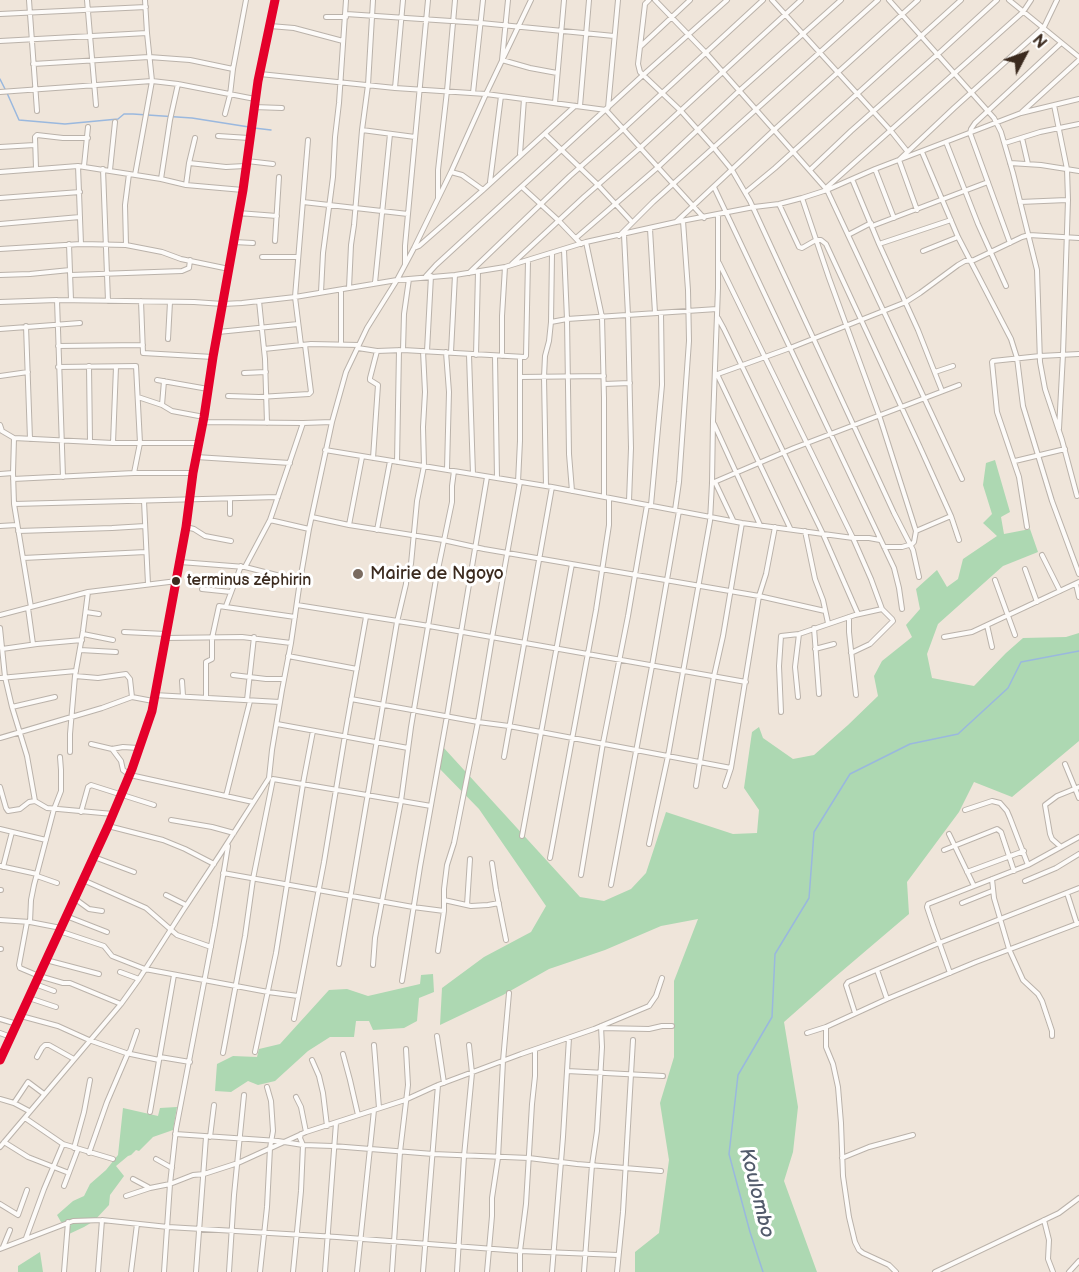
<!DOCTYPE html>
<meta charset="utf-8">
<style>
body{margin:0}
#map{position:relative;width:1079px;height:1272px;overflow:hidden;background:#efe5da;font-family:"Balsamiq Sans",sans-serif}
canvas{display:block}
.north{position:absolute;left:995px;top:24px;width:60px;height:60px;-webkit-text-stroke:4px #fff;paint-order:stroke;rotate:49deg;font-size:16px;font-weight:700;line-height:24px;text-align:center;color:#3b2a1e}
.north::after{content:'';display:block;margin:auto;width:21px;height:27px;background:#3b2a1e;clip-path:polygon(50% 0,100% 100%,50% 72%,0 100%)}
</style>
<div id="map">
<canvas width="1079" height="1272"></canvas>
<div class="north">N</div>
</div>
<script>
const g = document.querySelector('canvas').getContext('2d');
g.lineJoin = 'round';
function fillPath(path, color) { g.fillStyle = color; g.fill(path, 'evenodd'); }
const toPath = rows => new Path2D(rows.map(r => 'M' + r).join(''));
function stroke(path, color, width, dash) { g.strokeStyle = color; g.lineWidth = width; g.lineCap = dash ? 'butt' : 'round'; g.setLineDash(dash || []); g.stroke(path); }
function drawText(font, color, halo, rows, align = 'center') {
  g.font = font + ' "Balsamiq Sans",sans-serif'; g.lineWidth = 6; g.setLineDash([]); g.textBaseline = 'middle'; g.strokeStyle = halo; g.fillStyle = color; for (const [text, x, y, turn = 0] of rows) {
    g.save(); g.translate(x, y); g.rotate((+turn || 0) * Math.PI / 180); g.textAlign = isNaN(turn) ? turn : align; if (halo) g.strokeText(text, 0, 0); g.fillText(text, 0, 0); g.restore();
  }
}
const green = toPath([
 [995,460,1010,512,1001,517,1004,534,1030,529,1038,552,1003,566,938,624,927,654,932,678,974,686,1006,653,1023,638,1066,637,1079,633,1079,741,1012,797,974,782,959,812,907,882,909,914,835,977,784,1022,798,1107,793,1152,784,1181,817,1272,635,1272,635,1252,659,1233,669,1160,660,1103,674,1057,674,981,698,919,661,926,605,950,549,969,503,995,440,1025,442,988,484,957,531,932,546,906,479,809,437,766,443,747,580,897,604,901,631,889,646,873,666,812,733,834,757,833,759,810,744,788,752,732,759,727,763,738,793,759,814,755,848,725,878,696,874,676,882,661,912,637,906,625,920,609,916,589,937,570,947,587,958,579,963,559,997,536,983,523,992,514,983,485,986,463],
 [433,974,434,992,419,998,417,1021,404,1028,373,1030,369,1021,356,1021,354,1037,330,1037,308,1051,275,1081,258,1085,248,1081,231,1092,215,1091,217,1064,233,1056,257,1057,259,1049,280,1044,329,990,347,989,368,996,420,984,421,975],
 [177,1107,173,1130,153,1137,139,1151,136,1150,131,1155,128,1156,116,1166,124,1176,110,1195,109,1205,94,1221,84,1227,69,1234,66,1222,61,1222,57,1215,73,1201,84,1196,90,1184,106,1170,118,1155,123,1108,158,1116,160,1108],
 [40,1252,43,1272,18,1272,18,1266]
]);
const stream = toPath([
 [0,79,5,89],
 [7,93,19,120,65,124,118,119,124,114,133,114,192,118,249,127],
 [254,128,271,130],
 [763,1272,750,1232,729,1154,738,1075,772,1017,775,954,809,898,814,832,850,774,910,744,958,734,1008,688,1021,662,1079,651]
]);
const minor = toPath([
 [29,0,37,111],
 [87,0,96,105],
 [508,0,502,60,530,68,557,73],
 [649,0,645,4,638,64,640,72,681,111,714,148,732,170,750,201,894,513,913,550,919,577],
 [655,0,706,53,827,190,962,479],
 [772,0,891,131,907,151],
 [889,0,994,118,1001,132,1013,173,1037,270,1040,362,1045,389,1062,440,1077,496],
 [1009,0,1079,57],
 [0,14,146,7],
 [346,14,481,23,614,36],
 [326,17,346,17],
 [270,26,294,28,343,41],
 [0,41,147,33],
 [640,47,690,0],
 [33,64,149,57,190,60,233,69],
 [260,74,395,88,486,94,606,110,704,218],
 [395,88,403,0],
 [0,92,152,81,178,84,255,99],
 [473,93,483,0],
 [555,103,564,0],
 [1054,105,1067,169,1068,200,1063,354,1059,429],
 [580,106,589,0],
 [254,107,282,108],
 [608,108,618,0],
 [1022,112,1079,60],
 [225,114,230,95,233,69,246,0],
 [362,130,415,137],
 [545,134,598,185,632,222],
 [218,136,249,138],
 [1022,138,1028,164],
 [946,142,978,224,1006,286],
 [1005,143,1040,132,1079,124],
 [0,147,35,145],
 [922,152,958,237,1011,339,1017,358,1023,406,1052,501,1079,574],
 [520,154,524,99],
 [247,161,273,164],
 [189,163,226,167,245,166],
 [1010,163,1041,165,1079,171],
 [78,166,81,244],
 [84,166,88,127],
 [36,168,35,137,37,135,63,138,88,138],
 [103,169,108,301],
 [875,169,894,218],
 [110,170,115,122],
 [810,170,851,131,938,54,997,0],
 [0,172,78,166,161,179,186,185,243,190],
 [451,172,462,175,483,190],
 [135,175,152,81,147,33,145,0],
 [161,179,170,120,178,84],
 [852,179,879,244,918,330,942,391],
 [490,182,501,96],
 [186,185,189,163,195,138],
 [522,187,559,221,581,244],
 [714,187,894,568,899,588,902,609],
 [826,188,1023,12,1031,0],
 [746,192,775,168,961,0],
 [0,198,80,192],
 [438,198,438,170,447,91,455,0],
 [802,198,829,278,879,415,916,531,914,542,912,544,902,547,884,547],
 [303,202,408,214],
 [1020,202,1067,200],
 [779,204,799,247,802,248,816,240,821,240,826,244,919,445,951,516,959,540],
 [917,210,899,160,954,108,1044,27,1057,0],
 [238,213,277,216],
 [676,222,774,130,918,0],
 [0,224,80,217],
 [872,226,988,182],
 [650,229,655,313],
 [624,235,628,315,631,448,629,501],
 [848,235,871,223],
 [619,236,653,202,878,0],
 [576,238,657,168,739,91,841,0],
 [275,241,279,177],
 [234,242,253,243],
 [586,242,602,317,604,398,604,497],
 [1010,243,970,133,971,129,975,123,1061,43],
 [69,244,71,300],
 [879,244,951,220],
 [126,245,125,205,129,174],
 [414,248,419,246,483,190,575,106],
 [0,249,81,244,126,245,162,252,181,259,229,269],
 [564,250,567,319,569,454,572,491],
 [923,251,958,237],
 [262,257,298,257],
 [719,263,853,538,871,579,882,609],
 [405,264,405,246,428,0],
 [512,264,584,197,640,148,801,0],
 [469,273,570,176,622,130,763,0],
 [0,275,30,274,70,270],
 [71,275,182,271,189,268,190,260],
 [426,276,436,265,642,76,727,0],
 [375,283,390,134],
 [349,288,351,245,354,225,362,130,368,85,373,0],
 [321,292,323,253,333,177,335,137,339,103,346,0],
 [57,300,63,477],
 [141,301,143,353,213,357],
 [259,301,265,359,267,423],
 [0,302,57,300,194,302,223,304,242,303,295,297,397,280,455,275,505,267,586,242,676,222,754,207,779,204,802,198,827,190,875,169,1021,113,1079,99],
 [718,318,724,329,823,534,858,614],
 [551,322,567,319,717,309],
 [26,326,30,439],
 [0,329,80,323],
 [218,332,298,324],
 [168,339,170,302],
 [341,344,341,290],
 [301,345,295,297,308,140],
 [58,346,143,345],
 [358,348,377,351,403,350,525,357,526,356,528,261],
 [264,349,311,344,359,345],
 [403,350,404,314,409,279],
 [427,351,431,276],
 [446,352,449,392,447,469],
 [451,352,455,275],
 [469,355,473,474],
 [476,355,478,272],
 [495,356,497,478],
 [502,356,502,316,505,267],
 [89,366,90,441],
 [58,367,136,366,140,443,134,473],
 [935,372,953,366],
 [244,373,266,372],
 [717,374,790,528],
 [715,375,790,348,906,302,920,293,958,265,965,261,974,260,1022,237,1029,235,1079,238],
 [0,376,28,372],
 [520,377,604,376],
 [157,380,208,389],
 [604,384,630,383],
 [228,396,259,397,309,394,311,392,305,345],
 [138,397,162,405,164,381],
 [162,405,172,411,204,417],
 [203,422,303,423],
 [714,424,760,525],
 [0,425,2,431,14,438,13,473,14,504,31,607],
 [14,438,113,443,199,443],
 [113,443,116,367],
 [325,450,552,487,742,523,853,538,869,538,880,540],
 [196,457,290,463],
 [373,458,378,385,370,380,370,378,377,351],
 [1015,461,1065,449],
 [397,462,399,350],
 [0,474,13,473],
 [13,479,134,473,193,473],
 [518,482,520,441,520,357],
 [715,482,733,520],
 [712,483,794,448,959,385],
 [546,486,544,377,545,356,549,341,551,322,552,254],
 [144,501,148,584],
 [14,504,278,497],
 [651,505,662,385,661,313],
 [675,510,679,482,689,341,688,290,683,221],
 [230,514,230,499],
 [312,517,349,525,443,540,484,549,759,596,825,611],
 [270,520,309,529],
 [349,525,362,457],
 [0,526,17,525],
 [186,527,194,529,205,536,231,541],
 [1027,527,1019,477,997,412,992,362,993,361,1040,356,1079,354],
 [377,530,390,461],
 [18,531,112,528,145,526],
 [805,531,815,579,823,600,828,623],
 [916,531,951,516],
 [1042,555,1060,591],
 [23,558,146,552],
 [180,562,245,567,270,520,303,423,332,422],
 [245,567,300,581],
 [1025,569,1037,602],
 [995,580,1015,635],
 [1076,584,1079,597],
 [202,589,231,592],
 [297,605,429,626,746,682],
 [226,606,241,566],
 [28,608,33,644],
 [86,612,99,614],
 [0,615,88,592,177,581],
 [849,617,849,632,856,695],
 [987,625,992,647],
 [0,628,5,677,12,707,27,756,35,801],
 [814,628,819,694],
 [124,632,166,634],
 [83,634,113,640],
 [944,637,972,632,1079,582],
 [165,638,242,637,291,643],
 [2,649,37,644,82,640],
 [815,649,834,644],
 [80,650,116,652],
 [288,656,357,669],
 [233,675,266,679,283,679],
 [75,676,98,678,126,674,130,679,132,697],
 [0,678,76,671],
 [182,681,183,696],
 [154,695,280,702],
 [798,697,795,667,799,634],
 [206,698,206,662,212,659,212,638,219,606,295,617],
 [351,699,478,722,509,726,731,768],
 [247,700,254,637],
 [12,707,55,697],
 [781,712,779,666,781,636,799,634,855,615,882,609,892,619,893,621,870,644,851,653],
 [277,724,408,748],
 [0,738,102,708,132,697,153,701],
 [91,744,112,749,123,747,138,748],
 [112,749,121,761,123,770,130,775,253,802],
 [70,752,70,734,75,676,83,631,88,592],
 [504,757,552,487],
 [1065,764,1079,798],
 [273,779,431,806],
 [696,786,714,676,723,636,742,523],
 [725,786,731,768,759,596,766,574,775,527],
 [0,787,6,808,8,811,20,809,29,802,35,801,47,808,113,814],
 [226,796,250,701],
 [965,810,992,801,1000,803,1007,811,1010,818,1028,865],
 [81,812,88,787,91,785,154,805],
 [171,820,212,827,234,833],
 [108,826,163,840,185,849,214,864],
 [0,829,46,840],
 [949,834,974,886],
 [522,836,572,564],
 [649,844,668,756,710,521,712,483,713,421,718,288,718,215],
 [1061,847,1052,839,1050,834,1045,805,1057,796,1079,787],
 [944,850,997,829,1001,832,1014,871],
 [94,857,134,872],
 [550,858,596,610,609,525,609,498],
 [492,863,496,890,506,940],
 [0,866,37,874],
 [3,867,12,832],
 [967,872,1024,851],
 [223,873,413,907,444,911],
 [581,875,603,743,628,616,647,505],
 [37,876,57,883],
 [992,879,994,898,1009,949,1023,980,1038,994,1042,1001,1052,1031,1052,1036],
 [83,880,146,908,177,935,211,947],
 [1025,881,1056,868,1079,854],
 [611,885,652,666,679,511],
 [0,890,1,890],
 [1067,893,1077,924],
 [166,895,186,905],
 [74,898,89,909,102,911],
 [444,900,471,906,488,905,499,903],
 [962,903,992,891],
 [467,905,470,859],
 [66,916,107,932],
 [0,920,30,922,61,928],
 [27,922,19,965,20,968,39,976,63,983,70,983,121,1004],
 [30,922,31,900,34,885,54,809,61,791,61,770,60,757],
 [59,931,104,946,112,956,145,969,268,992,298,996],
 [0,949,1,949],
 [438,951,444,911,444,889,447,865,454,843,478,722,492,638,520,482],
 [46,960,99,974],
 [339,964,397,622,406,584,407,570,411,564,417,501,424,466,423,427,425,392,423,351],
 [373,965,375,938,401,801,411,727,436,579,452,502,452,486,454,471],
 [877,970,887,999],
 [120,972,139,979],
 [950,973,933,925,927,907,928,904,1028,865,1079,837],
 [402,981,420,867,447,716,487,477],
 [35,984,54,991],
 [29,998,56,1007],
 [855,1013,846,985,848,982,939,943,1079,888],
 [21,1016,58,1026,89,1040,126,1053,159,1060],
 [0,1019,17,1024],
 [294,1019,324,862,346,729,366,617],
 [826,1027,826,1047,833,1064,838,1087,841,1123,843,1176,849,1217,855,1242,859,1250,863,1253,889,1265,896,1272],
 [601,1028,649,1029,662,1026,672,1026],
 [0,1033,11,1037],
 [807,1033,826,1027,887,999,976,962,1079,923],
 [437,1036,444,1083],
 [374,1045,379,1108],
 [255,1052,276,953,304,778,313,731],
 [223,1053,245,936,253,879,273,779],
 [343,1054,350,1080,358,1115],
 [37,1057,42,1048,45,1045,49,1045,74,1059],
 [160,1057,190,1062],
 [0,1060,108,826,132,769,152,711,186,527,193,473,204,417,213,357,243,190,258,81,275,0],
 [312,1060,319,1076,323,1093,327,1126],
 [567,1071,663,1076],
 [296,1097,301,1107,306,1132],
 [0,1099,14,1103,29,1111],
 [14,1103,28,1082,44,1094],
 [150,1112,174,975],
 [25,1118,63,1144,113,1159],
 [175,1134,278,1141,303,1145,333,1146,433,1154,529,1158,577,1164,661,1171],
 [210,1137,214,1105],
 [4,1142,28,1157,69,1173],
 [0,1147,121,1004,139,979,182,912,221,853,269,778,272,750,282,690,291,643,300,581,309,529,332,422,346,372,367,328,397,280,414,248,451,172,486,94,531,0],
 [74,1148,84,1112,90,1080],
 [89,1153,107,1102,128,1053,130,1051,137,1031],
 [842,1158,869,1147,913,1135],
 [156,1159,172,1168],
 [133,1179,148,1187],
 [64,1186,78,1149],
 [126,1196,150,1188,170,1184,193,1175,204,1174,238,1163,306,1132,405,1100,438,1085,521,1054,594,1029,649,1006,656,996,662,978],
 [0,1204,18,1215,27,1190],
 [1044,1220,1049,1240,1048,1259,1053,1272],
 [26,1238,44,1189,63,1144],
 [3,1247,10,1230],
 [0,1249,73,1221,102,1220,168,1227,337,1237,520,1251,618,1255],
 [64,1272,68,1222],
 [98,1272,102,1220],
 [131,1272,137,1224],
 [164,1272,170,1184,176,1129,215,925,228,846],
 [196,1272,206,1137],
 [229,1272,234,1195,244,1095],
 [260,1272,267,1207,270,1148,273,1131,271,1101,267,1087],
 [293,1272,301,1191,303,1145,300,1138,301,1134],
 [325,1272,336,1123],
 [357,1272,374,1110],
 [392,1272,400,1152,408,1085,406,1049],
 [423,1272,438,1085],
 [457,1272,464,1156,472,1073,469,1045],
 [487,1272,492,1216,492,1198,498,1158,503,1061,509,993],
 [520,1272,520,1251,526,1204,532,1104,535,1076,535,1050],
 [552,1272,563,1137,569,1038],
 [584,1272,592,1165,597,1131,602,1047,601,1026],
 [617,1272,623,1212,633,1040],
 [935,1272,1059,1213,1079,1198],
 [1069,1272,1079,1261]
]);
const bus1 = toPath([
 [0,1060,108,826,132,769,152,711,186,527,193,473,204,417,213,357,243,190,258,81,275,0]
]);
const markers = [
 [358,574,6,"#7a6b60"],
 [176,581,5,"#3b2a1e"]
];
const busNames = [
 ["terminus zéphirin",187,581]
];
const poiNames = [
 ["Mairie de Ngoyo",370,574]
];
const waterNames = [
 ["Koulombo",756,1193,76]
];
fillPath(green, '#add8b2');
stroke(stream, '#9ab8de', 1.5);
stroke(minor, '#bab2aa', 6);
stroke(minor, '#fdfbf9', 4);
stroke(bus1, '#e4002b', 9);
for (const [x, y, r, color] of markers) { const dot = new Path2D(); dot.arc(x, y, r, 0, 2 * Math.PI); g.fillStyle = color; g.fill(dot); stroke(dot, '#fff', 2); }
drawText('16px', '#3b2a1e', '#fff', busNames, 'left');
drawText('18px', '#3b2a1e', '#fff', poiNames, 'left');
drawText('italic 20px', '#525b6b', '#fff', waterNames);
</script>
